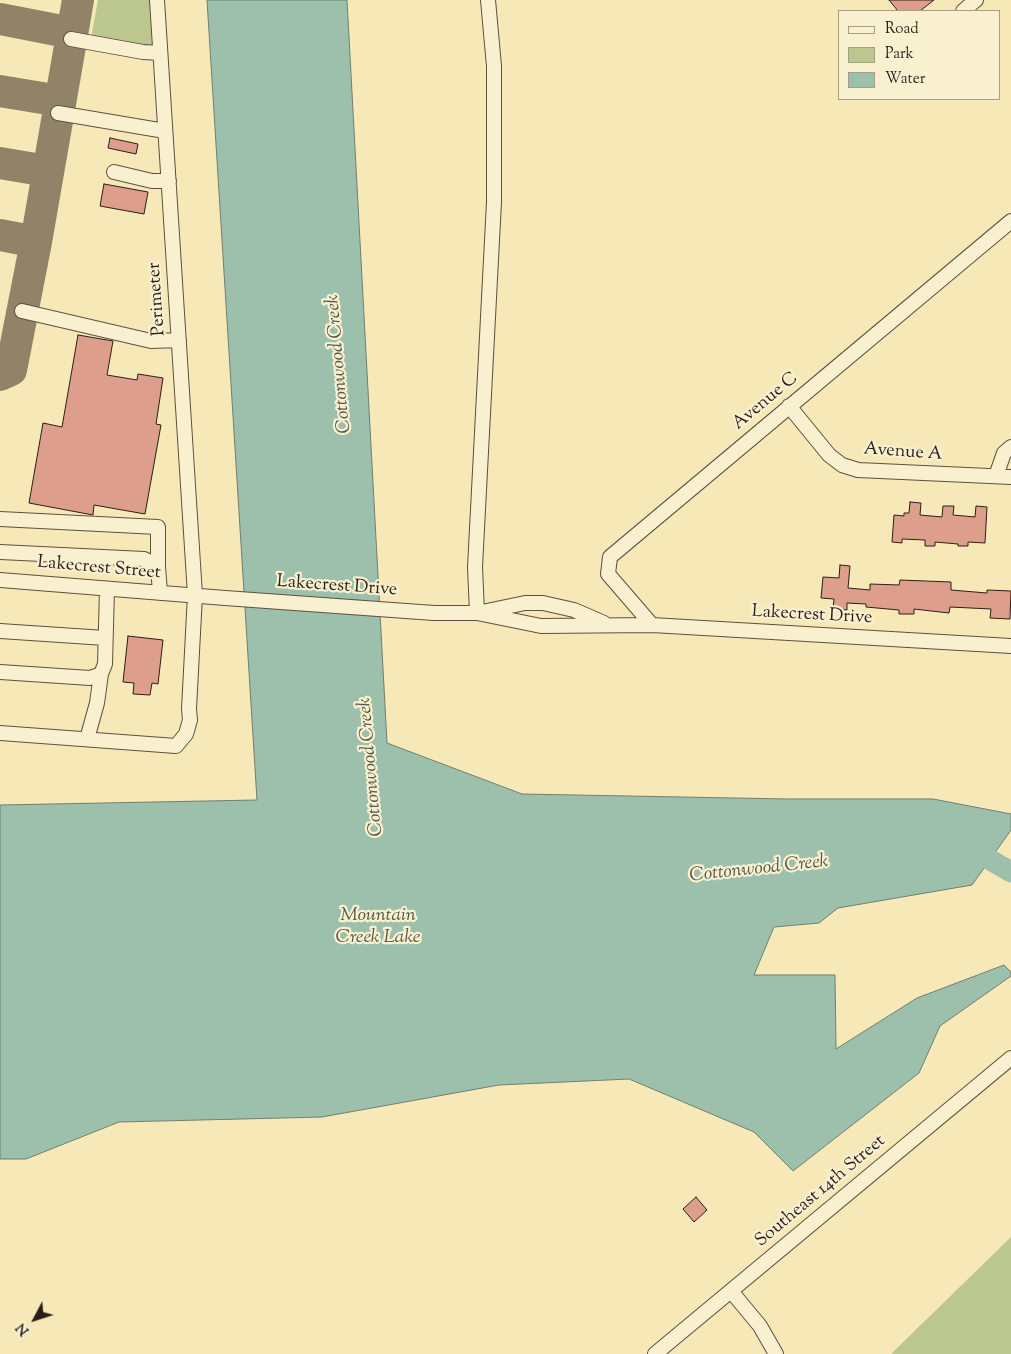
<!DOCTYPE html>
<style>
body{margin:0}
#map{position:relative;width:1011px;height:1354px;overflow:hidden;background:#f6e8b7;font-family:"Sorts Mill Goudy",serif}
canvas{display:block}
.legend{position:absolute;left:838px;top:10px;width:162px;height:90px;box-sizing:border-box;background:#f9f0d0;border:1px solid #a69c87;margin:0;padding:6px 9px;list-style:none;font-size:15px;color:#2a1e1a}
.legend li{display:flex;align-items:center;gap:10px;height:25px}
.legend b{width:25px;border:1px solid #a69c87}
.north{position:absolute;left:10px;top:1294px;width:50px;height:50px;-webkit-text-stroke:4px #f9f0d0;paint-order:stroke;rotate:230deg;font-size:14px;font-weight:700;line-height:20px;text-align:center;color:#2a1e1a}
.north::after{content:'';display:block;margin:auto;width:18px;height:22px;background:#2a1e1a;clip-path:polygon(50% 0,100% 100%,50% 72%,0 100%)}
</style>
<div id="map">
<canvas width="1011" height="1354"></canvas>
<ul class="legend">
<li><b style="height:6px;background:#f9f0d0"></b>Road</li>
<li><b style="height:14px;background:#bcc68f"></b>Park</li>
<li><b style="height:14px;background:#9dc0ac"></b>Water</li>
</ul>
<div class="north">N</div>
</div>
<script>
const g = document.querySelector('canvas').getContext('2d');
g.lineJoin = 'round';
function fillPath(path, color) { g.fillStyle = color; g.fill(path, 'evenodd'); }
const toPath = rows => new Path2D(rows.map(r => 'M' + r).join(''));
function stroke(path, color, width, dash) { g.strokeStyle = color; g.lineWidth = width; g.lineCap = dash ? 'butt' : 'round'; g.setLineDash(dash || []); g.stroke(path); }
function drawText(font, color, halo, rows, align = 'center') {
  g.font = font + ' "Sorts Mill Goudy",serif'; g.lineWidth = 4.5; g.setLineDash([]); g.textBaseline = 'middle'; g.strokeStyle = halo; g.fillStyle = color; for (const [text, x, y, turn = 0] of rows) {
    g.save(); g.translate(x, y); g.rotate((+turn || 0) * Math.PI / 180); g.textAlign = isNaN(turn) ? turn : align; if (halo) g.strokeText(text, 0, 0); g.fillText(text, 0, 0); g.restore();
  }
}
const green = toPath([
 [98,0,151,0,154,41,151,46,146,49,91,38],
 [1011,1237,1011,1354,891,1354]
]);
const water = toPath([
 [207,0,347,0,387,743,522,794,788,799,933,799,1011,814,1011,830,972,885,838,908,819,923,774,927,754,975,835,975,836,1049,917,998,1004,965,1011,972,1011,976,940,1026,919,1073,793,1171,754,1132,629,1079,499,1085,322,1117,119,1122,26,1159,0,1159,0,805,257,800,207,0]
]);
const river = toPath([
 [965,848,968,847,1011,872]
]);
const taxiway = toPath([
 [0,19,72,33],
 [0,91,60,101],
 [0,163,47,171],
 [0,235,36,242],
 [0,375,11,370,36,242,78,0]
]);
const building = toPath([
 [889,0,934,0,920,11,898,11,889,0],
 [110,138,138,144,136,154,108,148,110,138],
 [104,184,148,192,144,214,100,206,104,184],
 [78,335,113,341,107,375,137,380,138,374,163,378,156,424,161,425,145,514,94,505,93,515,29,503,43,423,62,427,78,335],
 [910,502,921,503,920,515,942,517,943,506,954,506,953,515,975,517,976,506,987,507,985,543,968,542,968,546,958,546,958,544,935,542,935,546,925,546,925,540,902,539,902,543,892,542,894,515,904,516,904,513,909,513,910,502],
 [840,565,850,566,848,588,870,590,870,584,899,585,900,580,951,582,951,590,987,593,987,590,1011,591,1010,619,990,618,991,609,950,607,949,613,914,609,914,614,899,614,899,610,866,607,866,604,847,603,847,610,833,609,834,599,821,598,823,577,839,578,840,565],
 [128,636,163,640,158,684,152,683,150,695,133,694,134,683,123,682,128,636],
 [696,1197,707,1210,694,1222,683,1209,696,1197]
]);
const minor = toPath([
 [963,11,976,0],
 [71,39,143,52,160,53],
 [58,113,165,131],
 [114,172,152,181,169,181],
 [22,311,151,341,179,340],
 [789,406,829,455,842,465,858,470,1011,477],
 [996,476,1004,453,1011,447],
 [0,519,158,527,158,566],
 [0,552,144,559,158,566,160,593],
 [0,580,225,598,434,613,477,613,541,626,652,625,1011,646],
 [482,612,525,603,543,603,574,610,604,623],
 [477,613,475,567,494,202,494,66,488,0],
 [652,625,608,574,610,557,1011,221],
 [0,631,105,638],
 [0,672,90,678,101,674,105,664,107,589],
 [0,733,176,746,186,734,190,720,189,709,195,595,157,0],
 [87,739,97,703,101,674],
 [731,1291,760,1326,776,1354],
 [655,1354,1011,1058]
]);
const streetNames = [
 ["Perimeter",158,299,-94],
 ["Avenue C",766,402,-40],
 ["Avenue A",903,453,4],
 ["Lakecrest Street",99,569,5],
 ["Lakecrest Drive",337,587,4],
 ["Lakecrest Drive",812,616,3],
 ["Southeast 14th Street",821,1192,-40]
];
const waterNames = [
 ["Cottonwood Creek",340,364,-95],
 ["Cottonwood Creek",372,767,-95],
 ["Cottonwood Creek",759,870,-6],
 ["Mountain",378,917],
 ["Creek Lake",378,939]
];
fillPath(green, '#bcc68f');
fillPath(water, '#9dc0ac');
stroke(water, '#6f7f72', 1);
stroke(river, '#9dc0ac', 21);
stroke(taxiway, '#908368', 32);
fillPath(building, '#dd9e8b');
stroke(building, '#2a1e1a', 1);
stroke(minor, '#5d5041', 16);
stroke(minor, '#f9f0d0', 14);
drawText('18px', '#2a1e1a', '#f9f0d0', streetNames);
drawText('italic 19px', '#52574d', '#f9f0d0', waterNames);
</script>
